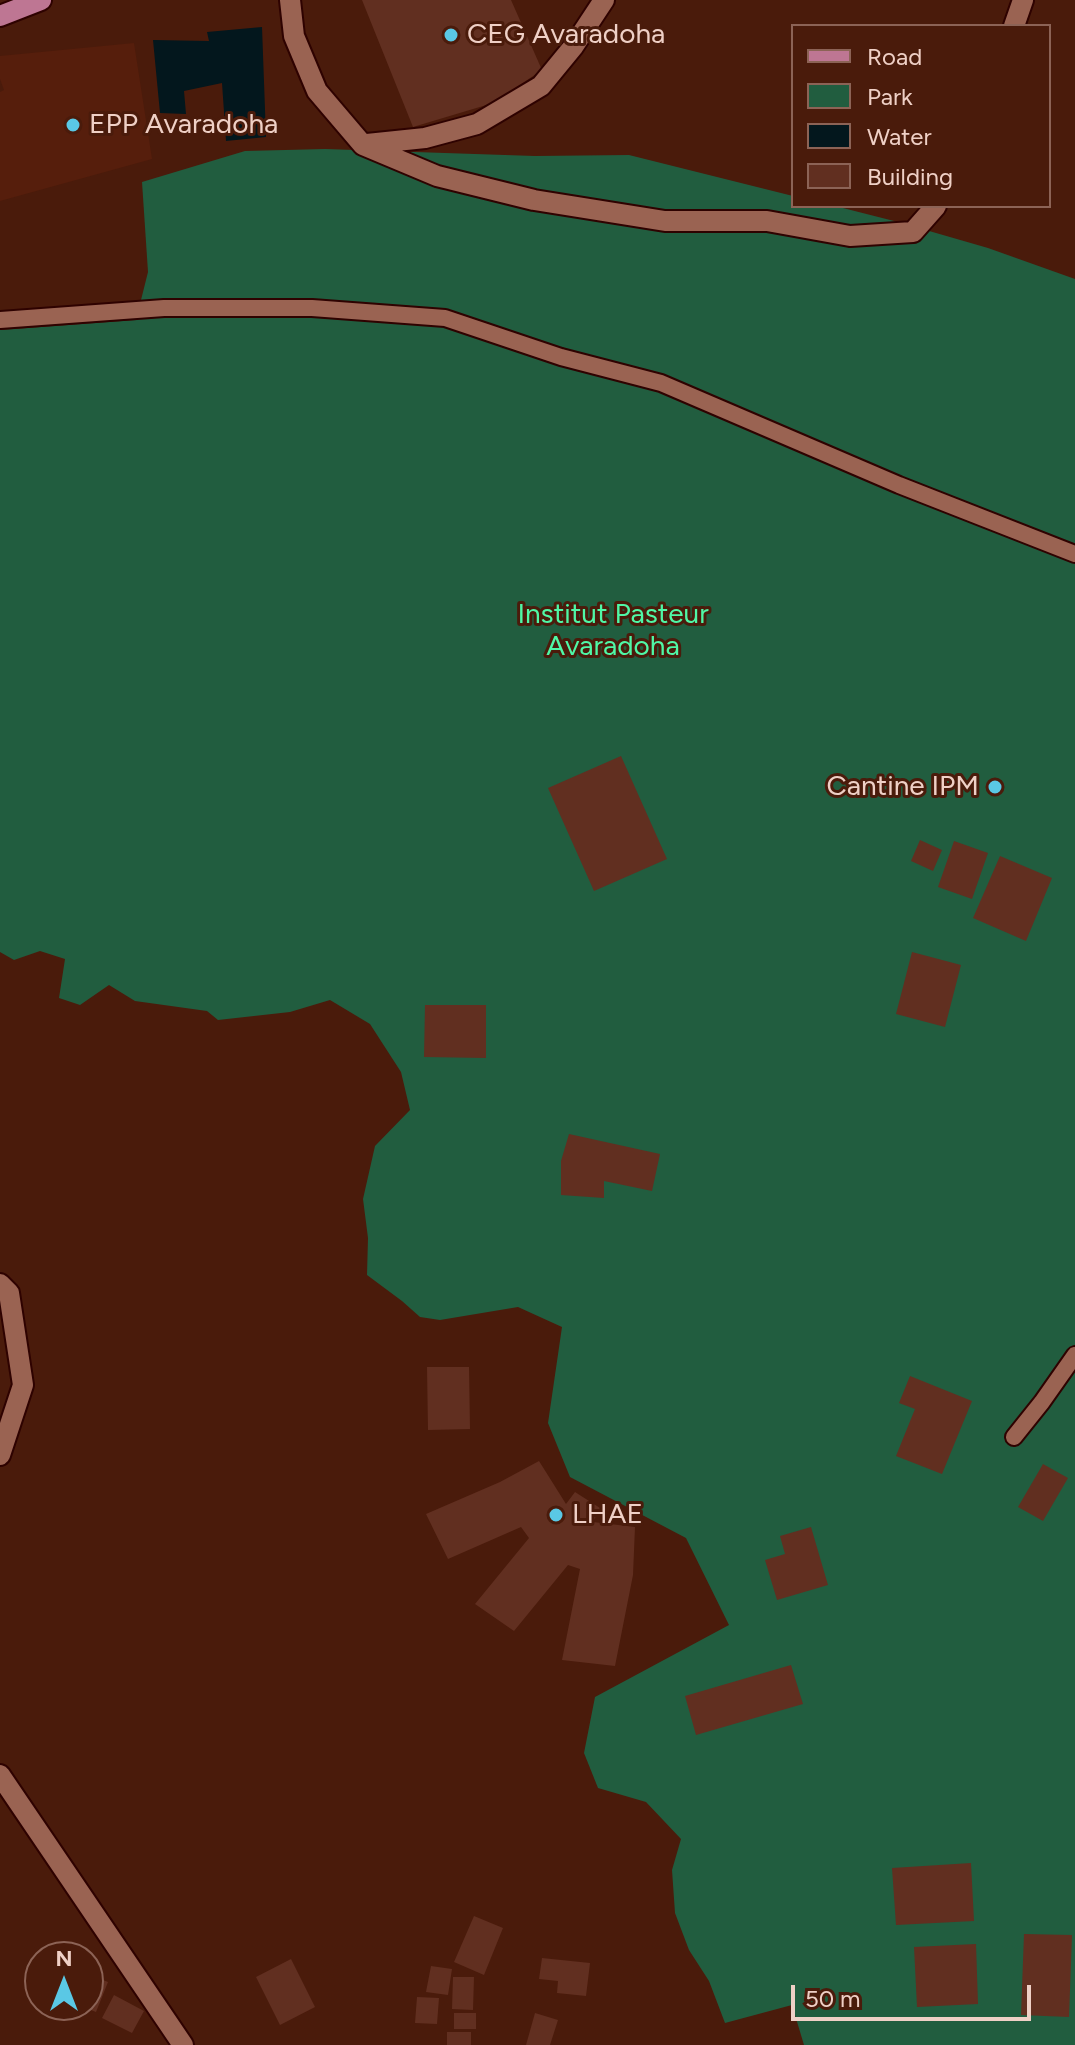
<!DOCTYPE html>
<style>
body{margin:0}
#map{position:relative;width:1075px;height:2045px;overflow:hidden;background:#4a1b0b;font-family:Figtree,sans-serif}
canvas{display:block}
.legend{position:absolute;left:791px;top:24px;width:260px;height:184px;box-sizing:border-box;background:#4a1b0b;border:2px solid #8c6356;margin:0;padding:10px 14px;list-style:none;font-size:24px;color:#efd0c6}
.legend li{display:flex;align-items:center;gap:16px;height:40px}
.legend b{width:40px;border:2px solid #8c6356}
.north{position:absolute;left:24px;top:1941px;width:80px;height:80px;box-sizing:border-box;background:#4a1b0b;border:2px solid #8c6356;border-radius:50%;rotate:0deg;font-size:22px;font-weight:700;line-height:32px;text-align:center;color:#efd0c6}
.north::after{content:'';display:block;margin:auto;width:28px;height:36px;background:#5ac8e5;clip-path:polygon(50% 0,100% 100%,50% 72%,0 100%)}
.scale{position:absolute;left:791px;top:1985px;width:240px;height:36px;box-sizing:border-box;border:4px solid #efd0c6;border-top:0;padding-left:10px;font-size:24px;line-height:28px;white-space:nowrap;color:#efd0c6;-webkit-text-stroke:6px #4a1b0b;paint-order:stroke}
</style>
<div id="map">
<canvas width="1075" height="2045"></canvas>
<ul class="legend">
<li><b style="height:10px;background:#be7693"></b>Road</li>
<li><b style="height:22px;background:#215d3f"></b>Park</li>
<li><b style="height:22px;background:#03171d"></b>Water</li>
<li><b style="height:22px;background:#612f20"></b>Building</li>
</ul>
<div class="north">N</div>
<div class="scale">50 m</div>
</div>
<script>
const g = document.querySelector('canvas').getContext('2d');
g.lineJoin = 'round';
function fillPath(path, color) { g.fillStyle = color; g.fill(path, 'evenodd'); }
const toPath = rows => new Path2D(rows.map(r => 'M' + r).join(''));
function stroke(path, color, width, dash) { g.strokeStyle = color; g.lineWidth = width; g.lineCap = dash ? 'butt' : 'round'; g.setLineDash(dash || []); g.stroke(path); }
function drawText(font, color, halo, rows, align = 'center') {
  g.font = font + ' Figtree,sans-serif'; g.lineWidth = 6; g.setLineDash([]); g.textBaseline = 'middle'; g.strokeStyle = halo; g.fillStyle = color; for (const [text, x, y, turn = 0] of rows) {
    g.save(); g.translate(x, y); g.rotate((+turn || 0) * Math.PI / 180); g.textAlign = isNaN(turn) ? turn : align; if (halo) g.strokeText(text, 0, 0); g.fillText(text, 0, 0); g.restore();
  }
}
const built = toPath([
 [134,43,152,159,0,201,0,92,4,90,0,79,0,56]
]);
const green = toPath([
 [325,149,535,156,629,155,793,196,793,206,835,206,898,222,988,248,1075,279,1075,2045,804,2045,792,2005,725,2023,709,1981,689,1950,675,1913,672,1870,681,1839,646,1802,598,1788,584,1753,595,1697,729,1625,686,1538,570,1477,548,1423,562,1327,518,1307,440,1320,420,1317,402,1301,367,1275,368,1238,363,1199,375,1146,410,1110,401,1072,370,1024,330,1000,290,1012,218,1020,207,1011,135,1001,109,985,80,1005,59,998,65,959,40,951,14,960,0,952,0,330,136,320,148,272,142,182,245,151]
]);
const water = toPath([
 [262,27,266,137,226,141,222,83,184,91,186,114,160,113,153,40,209,41,207,32]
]);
const building = toPath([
 [362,0,511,0,542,70,493,103,413,127],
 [621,756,667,859,594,891,548,788],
 [920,840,942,850,933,871,911,861],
 [954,841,988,853,972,899,938,887],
 [1000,856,1052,878,1026,941,973,918],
 [912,952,961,965,945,1027,896,1014],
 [425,1005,486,1005,486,1058,424,1057],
 [569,1134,660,1154,652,1191,604,1181,604,1198,561,1195,561,1161],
 [427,1367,469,1367,470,1429,428,1430],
 [910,1376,972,1401,942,1474,896,1456,915,1409,899,1403],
 [539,1461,566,1504,575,1492,600,1508,593,1522,635,1527,633,1575,615,1666,562,1660,580,1569,568,1565,514,1631,475,1604,529,1538,521,1527,448,1559,426,1514,500,1482],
 [1043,1464,1068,1478,1043,1521,1018,1507],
 [811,1527,828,1585,777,1600,765,1560,785,1554,780,1536],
 [791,1665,803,1704,696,1735,685,1696],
 [971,1863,974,1921,896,1925,892,1868],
 [474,1916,503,1928,484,1975,454,1962],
 [1024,1934,1072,1935,1069,2017,1021,2015],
 [976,1944,978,2004,917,2007,914,1947],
 [542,1958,590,1963,586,1996,557,1993,558,1981,539,1979],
 [291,1959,315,2007,280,2025,256,1977],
 [431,1966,452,1969,448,1995,426,1992],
 [88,1974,108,1982,96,2012,78,2005,88,2005],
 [453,1977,474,1977,473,2010,452,2009],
 [114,1995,144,2011,132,2033,102,2018],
 [417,1997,439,1998,437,2024,415,2023],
 [454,2013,476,2013,476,2029,454,2029],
 [535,2013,558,2020,550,2045,526,2045],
 [447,2032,471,2032,471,2045,447,2045]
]);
const service = toPath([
 [0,320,164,308,312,308,445,318,561,357,661,383,899,485,1075,554],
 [1014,1437,1042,1402,1075,1355]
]);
const minor = toPath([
 [290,0,294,36,317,91,363,145,437,176,534,200,665,221,767,221,850,236,913,232,936,206],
 [1014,26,1023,0],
 [367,144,425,138,477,124,541,86,573,47,604,0],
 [0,1284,9,1293,23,1385,0,1455]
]);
const tertiary = toPath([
 [0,1775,183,2045]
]);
const primary = toPath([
 [0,16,41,0]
]);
const markers = [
 [451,35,8,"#5ac8e5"],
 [73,125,8,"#5ac8e5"],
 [995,787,8,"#5ac8e5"],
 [556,1515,8,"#5ac8e5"]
];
const poiNames = [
 ["CEG Avaradoha",467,35],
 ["EPP Avaradoha",89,125],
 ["Cantine IPM",979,787,"right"],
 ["LHAE",572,1515]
];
const parkNames = [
 ["Institut Pasteur",613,615],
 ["Avaradoha",613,647]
];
fillPath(built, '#561e0c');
fillPath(green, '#215d3f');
fillPath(water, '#03171d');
fillPath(building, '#612f20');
stroke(service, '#2e0200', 20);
stroke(minor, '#2e0200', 24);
stroke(tertiary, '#2e0200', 24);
stroke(primary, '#2e0200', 24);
stroke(service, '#9a6352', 16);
stroke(minor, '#9a6352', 20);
stroke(tertiary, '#9a6352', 20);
stroke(primary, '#be7693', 20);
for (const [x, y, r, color] of markers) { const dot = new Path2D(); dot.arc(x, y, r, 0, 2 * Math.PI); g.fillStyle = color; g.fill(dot); stroke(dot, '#4a1b0b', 3); }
drawText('28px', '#efd0c6', '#4a1b0b', poiNames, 'left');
drawText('28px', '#4ff7a6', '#4a1b0b', parkNames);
</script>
